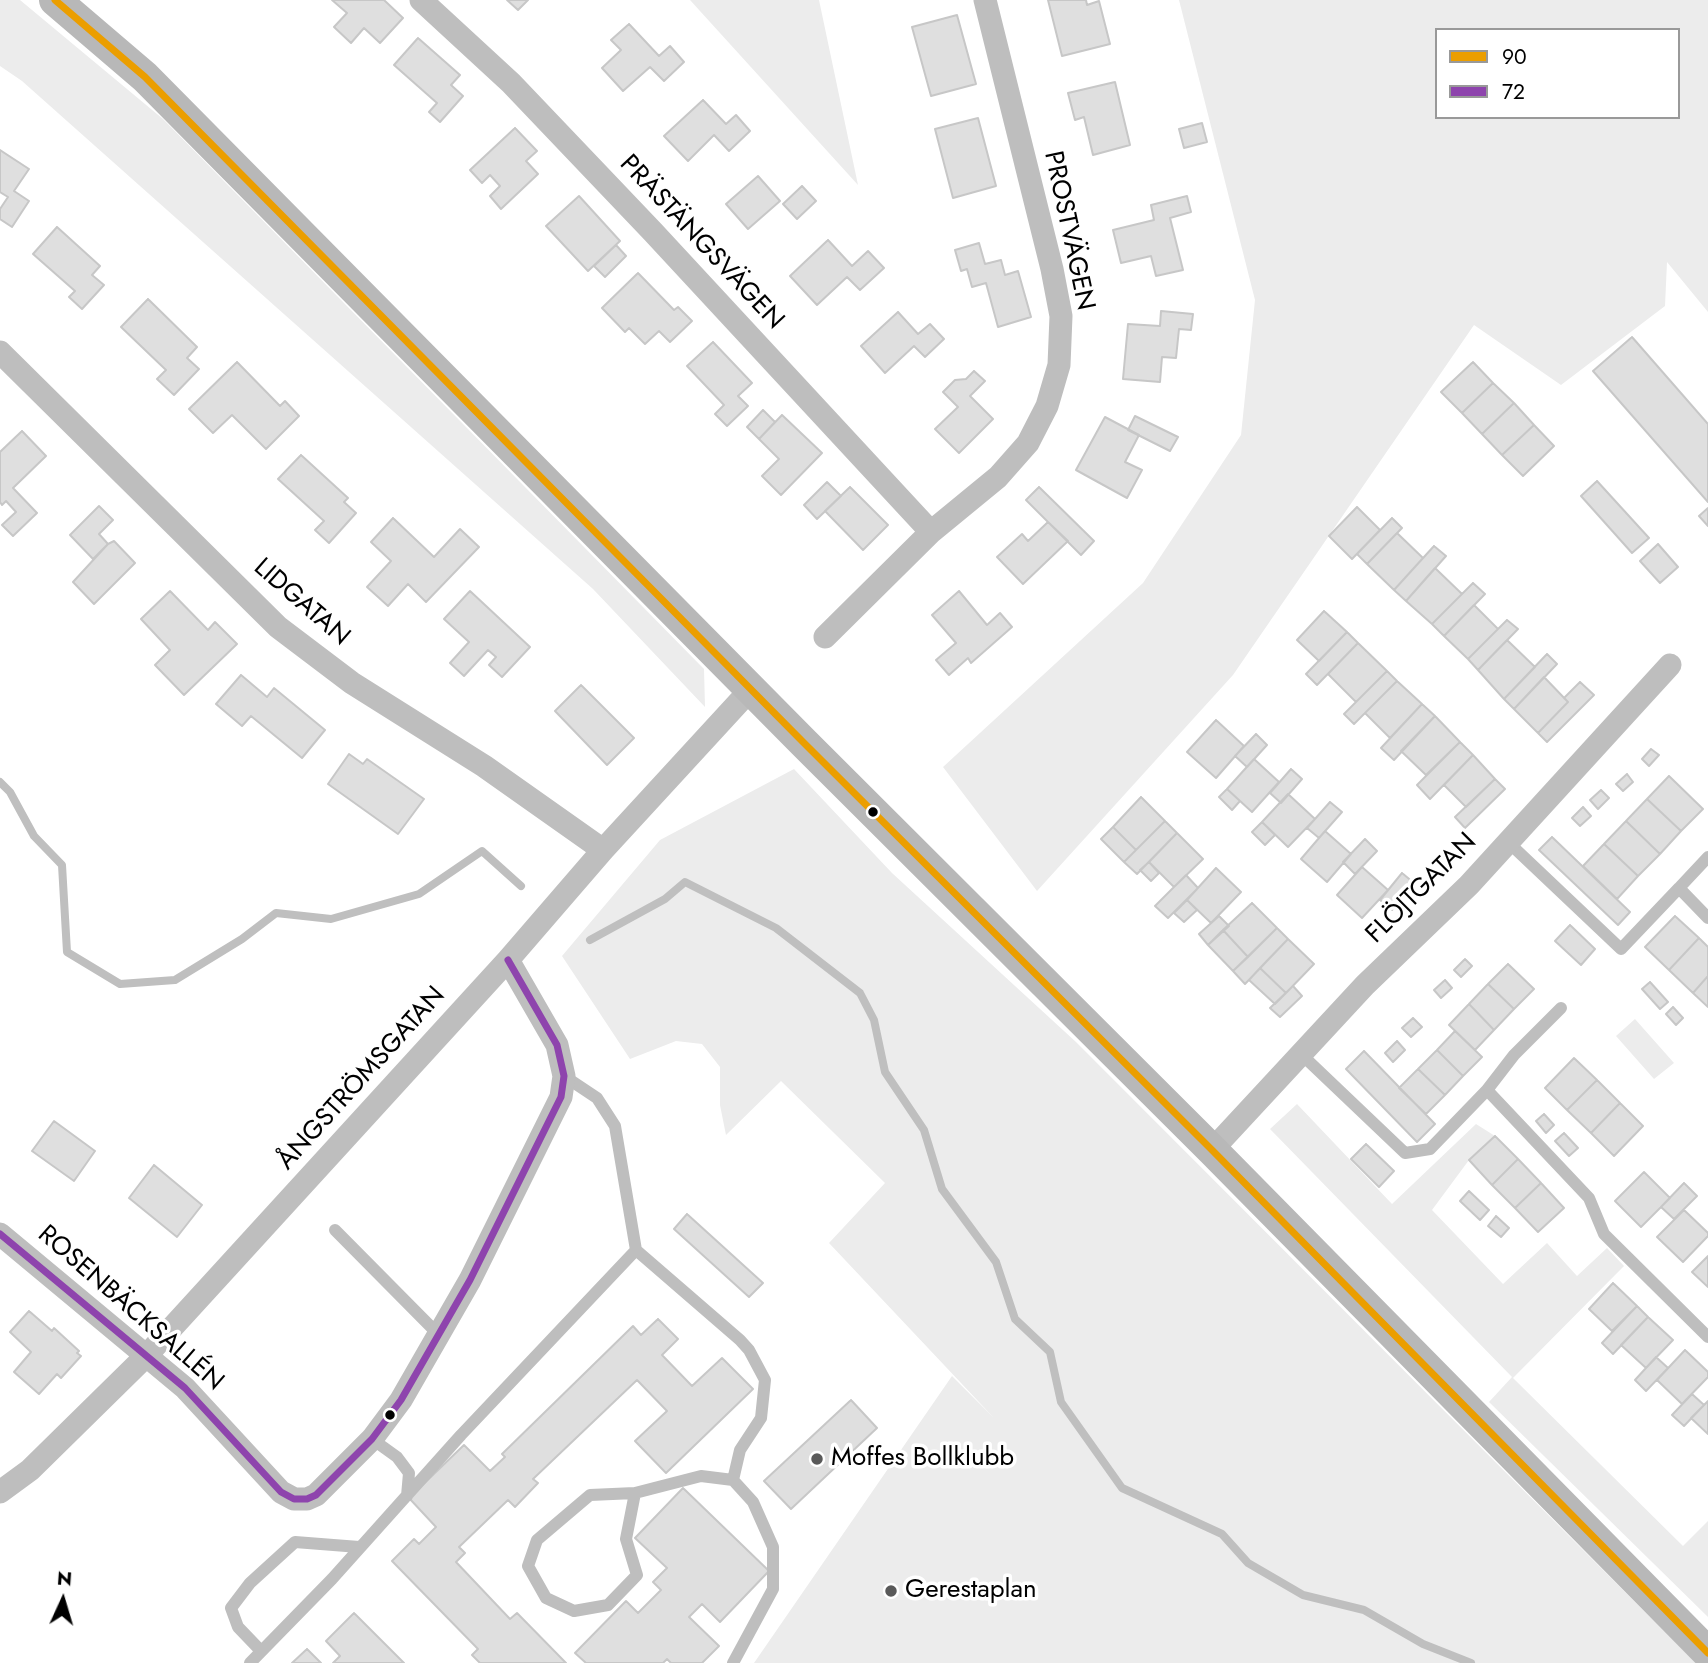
<!DOCTYPE html>
<meta charset="utf-8">
<style>
body{margin:0}
#map{position:relative;width:1708px;height:1663px;overflow:hidden;background:#fff;font-family:Jost,sans-serif}
canvas{display:block}
.legend{position:absolute;left:1435px;top:28px;width:245px;height:91px;box-sizing:border-box;background:#fff;border:2px solid #999;margin:0;padding:9px 12px;list-style:none;font-size:21px;color:#000}
.legend li{display:flex;align-items:center;gap:14px;height:35px}
.legend b{width:35px;border:2px solid #999}
.north{position:absolute;left:28px;top:1565px;width:70px;height:70px;-webkit-text-stroke:5px #fff;paint-order:stroke;rotate:4deg;font-size:19px;font-weight:700;line-height:28px;text-align:center;color:#000}
.north::after{content:'';display:block;margin:auto;width:24px;height:32px;background:#000;clip-path:polygon(50% 0,100% 100%,50% 72%,0 100%)}
</style>
<div id="map">
<canvas width="1708" height="1663"></canvas>
<ul class="legend">
<li><b style="height:9px;background:#eb9e00"></b>90</li>
<li><b style="height:9px;background:#8e44ad"></b>72</li>
</ul>
<div class="north">N</div>
</div>
<script>
const g = document.querySelector('canvas').getContext('2d');
g.lineJoin = 'round';
function fillPath(path, color) { g.fillStyle = color; g.fill(path, 'evenodd'); }
const toPath = rows => new Path2D(rows.map(r => 'M' + r).join(''));
function stroke(path, color, width, dash) { g.strokeStyle = color; g.lineWidth = width; g.lineCap = dash ? 'butt' : 'round'; g.setLineDash(dash || []); g.stroke(path); }
function drawText(font, color, halo, rows, align = 'center') {
  g.font = font + ' Jost,sans-serif'; g.lineWidth = 7; g.setLineDash([]); g.textBaseline = 'middle'; g.strokeStyle = halo; g.fillStyle = color; for (const [text, x, y, turn = 0] of rows) {
    g.save(); g.translate(x, y); g.rotate((+turn || 0) * Math.PI / 180); g.textAlign = isNaN(turn) ? turn : align; if (halo) g.strokeText(text, 0, 0); g.fillText(text, 0, 0); g.restore();
  }
}
const green = toPath([
 [0,0,20,0,163,119,704,669,705,707,593,589,22,81,0,66],
 [690,0,819,0,858,185],
 [1179,0,1708,0,1708,312,1667,262,1665,306,1561,385,1474,325,1233,675,1037,891,943,767,1143,583,1241,435,1255,300],
 [1437,30,1678,30,1678,117,1437,117],
 [794,769,892,873,1076,1042,1696,1663,754,1663,952,1376,994,1418,829,1243,885,1183,781,1081,726,1135,720,1105,720,1067,702,1044,676,1041,630,1059,562,956,660,840],
 [1635,1019,1674,1063,1654,1079,1616,1036],
 [1297,1104,1392,1204,1476,1124,1495,1136,1469,1160,1432,1210,1503,1284,1547,1243,1577,1276,1607,1248,1624,1266,1513,1378,1683,1546,1708,1521,1708,1617,1489,1402,1512,1377,1270,1129]
]);
const stream = toPath([
 [0,782,10,792,34,836,62,865,67,952,120,984,175,980,242,939,276,913,331,919,419,894,482,851,521,886],
 [590,940,665,899,685,882,776,928,860,993,874,1020,885,1072,924,1130,942,1189,996,1262,1015,1319,1050,1352,1061,1402,1122,1488,1222,1534,1248,1563,1303,1595,1364,1610,1423,1644,1471,1663]
]);
const building = toPath([
 [332,0,384,0,403,18,380,43,364,28,351,43,334,27,347,13,332,0],
 [507,0,528,0,518,10,507,0],
 [1048,0,1086,0,1087,5,1099,1,1110,44,1062,56,1048,0],
 [957,15,976,84,931,96,912,27,957,15],
 [629,24,659,56,670,46,684,62,664,81,650,67,623,91,602,68,621,50,611,40,629,24],
 [418,38,460,75,451,85,463,96,440,122,429,112,437,103,394,65,418,38],
 [1115,82,1130,145,1093,155,1084,117,1075,120,1068,93,1115,82],
 [703,100,726,124,736,115,750,131,729,151,714,135,688,161,664,136,703,100],
 [978,118,996,186,953,198,935,129,978,118],
 [1202,123,1207,142,1184,148,1179,129,1202,123],
 [515,128,537,151,526,161,538,174,501,209,490,196,500,186,490,175,482,183,470,170,515,128],
 [0,150,29,169,14,191,29,201,12,227,0,219,0,209,8,197,0,192,0,150],
 [758,176,780,201,748,229,726,204,758,176],
 [802,186,816,201,797,219,783,204,802,186],
 [579,196,620,241,588,271,546,226,579,196],
 [1187,196,1191,212,1170,218,1183,270,1156,276,1151,256,1121,263,1113,230,1154,220,1151,205,1187,196],
 [57,227,100,266,92,275,104,285,82,309,69,297,75,291,33,254,57,227],
 [828,240,852,266,868,251,884,268,860,290,847,277,817,305,790,276,828,240],
 [979,243,985,264,1001,260,1005,275,1018,271,1031,317,998,327,986,283,972,287,967,269,961,271,955,250,979,243],
 [616,245,626,256,605,277,594,266,616,245],
 [638,273,674,310,678,307,692,321,670,342,659,331,645,344,629,328,625,332,602,308,638,273],
 [148,299,197,347,187,358,199,369,174,395,157,379,166,370,121,327,148,299],
 [1161,311,1193,314,1191,330,1179,329,1176,358,1162,357,1160,382,1123,379,1128,324,1160,326,1161,311],
 [898,312,918,334,930,324,944,339,925,357,914,346,885,373,861,346,898,312],
 [1632,337,1708,424,1708,502,1593,371,1632,337],
 [713,342,752,383,738,396,748,406,727,426,715,414,724,405,687,366,713,342],
 [237,362,280,406,285,401,299,416,266,449,232,415,213,433,189,409,237,362],
 [1473,362,1493,383,1462,413,1441,392,1473,362],
 [974,371,985,381,970,396,993,419,959,453,935,429,958,407,943,392,955,380,966,379,974,371],
 [1493,383,1514,403,1482,434,1462,413,1493,383],
 [1514,403,1534,425,1502,455,1482,434,1514,403],
 [763,410,775,422,759,439,747,427,763,410],
 [782,415,822,453,781,495,762,476,779,459,759,439,782,415],
 [1135,416,1178,437,1170,451,1128,430,1135,416],
 [1105,417,1139,435,1125,462,1142,470,1127,498,1076,470,1105,417],
 [1534,425,1554,446,1523,476,1502,455,1534,425],
 [22,431,46,456,13,488,37,513,13,536,2,525,16,512,6,501,2,505,0,502,0,452,22,431],
 [301,455,348,498,344,502,356,513,329,543,315,530,324,521,278,479,301,455],
 [1597,481,1649,538,1632,553,1581,496,1597,481],
 [827,482,841,496,817,519,804,505,827,482],
 [850,487,888,525,863,550,825,511,850,487],
 [1039,487,1094,541,1081,555,1026,500,1039,487],
 [99,506,113,520,99,534,108,544,93,559,70,535,99,506],
 [1357,507,1380,530,1352,559,1329,536,1357,507],
 [1708,508,1708,526,1699,516,1708,508],
 [393,518,434,557,460,529,479,547,426,602,408,584,388,606,367,587,391,561,371,542,393,518],
 [1392,518,1402,528,1367,564,1357,554,1392,518],
 [1048,522,1068,541,1023,584,997,557,1022,534,1028,541,1048,522],
 [1397,533,1423,558,1394,590,1367,564,1397,533],
 [114,541,135,563,94,604,73,582,108,544,114,541],
 [1658,544,1678,567,1660,583,1640,561,1658,544],
 [1434,546,1446,556,1406,601,1394,590,1434,546],
 [1435,568,1462,594,1432,624,1406,601,1435,568],
 [1473,583,1485,594,1444,636,1432,624,1473,583],
 [170,591,208,630,215,622,237,644,184,695,155,665,170,650,141,619,170,591],
 [470,591,530,647,502,677,489,665,496,657,488,650,464,676,450,663,469,642,444,619,470,591],
 [959,591,987,625,1000,613,1012,627,971,663,968,658,949,675,936,660,956,643,932,615,959,591],
 [1474,605,1498,629,1468,659,1444,636,1474,605],
 [1324,611,1347,632,1319,661,1297,640,1324,611],
 [1507,620,1518,629,1478,670,1468,659,1507,620],
 [1347,632,1358,643,1317,685,1306,674,1347,632],
 [1507,640,1535,667,1504,699,1478,670,1507,640],
 [1358,643,1387,671,1356,702,1328,674,1358,643],
 [1547,654,1557,664,1514,709,1504,699,1547,654],
 [1387,671,1397,681,1354,724,1344,714,1387,671],
 [241,675,267,697,274,688,325,730,302,758,251,716,242,726,216,704,241,675],
 [1544,677,1568,702,1538,733,1514,709,1544,677],
 [1397,681,1422,704,1390,738,1365,713,1397,681],
 [1580,682,1594,695,1547,742,1538,733,1568,702,1564,698,1580,682],
 [581,685,634,738,607,765,555,711,581,685],
 [1422,704,1435,716,1394,760,1381,748,1422,704],
 [1435,716,1460,742,1426,775,1401,751,1435,716],
 [1216,720,1244,746,1216,778,1187,752,1216,720],
 [1256,734,1267,745,1247,767,1235,756,1256,734],
 [1460,742,1473,755,1430,799,1417,785,1460,742],
 [1651,749,1659,755,1649,766,1642,759,1651,749],
 [349,754,363,764,367,759,424,799,398,834,328,784,349,754],
 [1473,755,1495,779,1466,807,1444,785,1473,755],
 [1254,759,1279,782,1252,812,1227,789,1254,759],
 [1291,769,1302,779,1281,803,1270,793,1291,769],
 [1627,774,1633,782,1623,791,1616,784,1627,774],
 [1669,776,1703,809,1681,831,1647,799,1669,776],
 [1495,779,1505,789,1465,828,1455,817,1495,779],
 [1227,789,1240,801,1232,810,1219,797,1227,789],
 [1601,790,1609,798,1598,809,1590,800,1601,790],
 [1288,794,1315,819,1288,847,1262,822,1288,794],
 [1141,797,1165,821,1136,850,1113,827,1141,797],
 [1647,799,1681,831,1660,854,1626,821,1647,799],
 [1330,802,1342,812,1319,838,1307,828,1330,802],
 [1583,807,1591,816,1580,826,1572,818,1583,807],
 [1165,821,1177,833,1137,874,1124,862,1165,821],
 [1626,821,1660,854,1638,876,1604,844,1626,821],
 [1262,822,1275,835,1265,845,1252,832,1262,822],
 [1113,827,1136,850,1124,862,1101,839,1113,827],
 [1325,831,1351,854,1327,882,1301,859,1325,831],
 [1177,833,1203,859,1174,887,1149,862,1177,833],
 [1552,837,1630,912,1618,925,1539,850,1552,837],
 [1365,839,1377,851,1355,874,1343,862,1365,839],
 [1604,844,1638,876,1617,899,1583,866,1604,844],
 [1149,862,1159,873,1151,881,1140,870,1149,862],
 [1362,867,1388,890,1362,918,1337,895,1362,867],
 [1216,868,1241,892,1211,923,1187,900,1216,868],
 [1402,873,1414,883,1392,910,1380,900,1402,873],
 [1186,875,1198,888,1168,918,1155,906,1186,875],
 [1187,900,1197,910,1184,922,1174,913,1187,900],
 [1252,903,1277,928,1248,957,1223,930,1252,903],
 [1219,916,1229,926,1208,945,1199,934,1219,916],
 [1675,916,1699,938,1669,970,1645,947,1675,916],
 [1570,925,1595,949,1581,965,1555,941,1570,925],
 [1277,928,1288,939,1245,984,1233,971,1277,928],
 [1223,930,1248,957,1233,971,1208,945,1223,930],
 [1699,938,1708,947,1708,976,1693,993,1669,970,1699,938],
 [1288,939,1314,964,1286,993,1260,968,1288,939],
 [1465,959,1472,966,1461,977,1454,970,1465,959],
 [1508,964,1534,989,1514,1009,1488,984,1508,964],
 [1260,968,1286,993,1275,1004,1249,980,1260,968],
 [1708,976,1708,1007,1693,993,1708,976],
 [1445,980,1452,988,1441,998,1434,990,1445,980],
 [1650,982,1668,1002,1660,1009,1642,989,1650,982],
 [1488,984,1514,1009,1494,1030,1469,1004,1488,984],
 [1293,986,1302,996,1280,1017,1270,1008,1293,986],
 [1469,1004,1494,1030,1475,1050,1449,1025,1469,1004],
 [1673,1007,1683,1018,1676,1025,1666,1014,1673,1007],
 [1413,1018,1422,1027,1411,1037,1402,1028,1413,1018],
 [1455,1031,1482,1057,1463,1076,1437,1050,1455,1031],
 [1397,1041,1405,1050,1393,1062,1385,1053,1397,1041],
 [1437,1050,1463,1076,1445,1095,1418,1069,1437,1050],
 [1364,1051,1435,1124,1417,1142,1346,1069,1364,1051],
 [1574,1058,1597,1080,1567,1110,1545,1088,1574,1058],
 [1418,1069,1445,1095,1426,1114,1399,1088,1418,1069],
 [1597,1080,1620,1103,1591,1133,1567,1110,1597,1080],
 [1620,1103,1643,1126,1614,1156,1591,1133,1620,1103],
 [1544,1114,1554,1125,1546,1133,1536,1121,1544,1114],
 [54,1121,95,1151,74,1181,32,1151,54,1121],
 [1564,1133,1578,1148,1569,1156,1555,1141,1564,1133],
 [1495,1136,1518,1159,1492,1185,1469,1160,1495,1136],
 [1366,1144,1394,1171,1379,1187,1351,1159,1366,1144],
 [1518,1159,1541,1183,1515,1208,1492,1185,1518,1159],
 [154,1165,202,1205,177,1237,129,1198,154,1165],
 [1644,1172,1670,1198,1641,1227,1615,1201,1644,1172],
 [1541,1183,1564,1208,1538,1232,1515,1208,1541,1183],
 [1684,1183,1697,1196,1674,1219,1661,1207,1684,1183],
 [1469,1191,1489,1210,1480,1220,1460,1201,1469,1191],
 [1684,1210,1708,1233,1708,1236,1683,1262,1657,1237,1684,1210],
 [687,1214,763,1283,749,1297,674,1229,687,1214],
 [1496,1216,1509,1228,1501,1237,1488,1226,1496,1216],
 [1708,1256,1708,1287,1692,1272,1708,1256],
 [1613,1283,1637,1306,1612,1331,1589,1309,1613,1283],
 [1637,1306,1648,1317,1613,1354,1602,1343,1637,1306],
 [29,1311,52,1331,54,1328,79,1351,77,1353,81,1356,61,1378,57,1374,39,1394,14,1372,31,1352,10,1332,29,1311],
 [1648,1317,1673,1340,1646,1368,1621,1345,1648,1317],
 [658,1319,678,1339,662,1355,692,1386,722,1358,753,1389,666,1473,635,1441,667,1411,637,1380,533,1479,538,1483,515,1507,508,1500,459,1547,465,1553,456,1562,510,1619,517,1613,566,1663,480,1663,472,1655,478,1649,392,1561,414,1539,419,1544,436,1527,409,1498,464,1445,490,1471,505,1457,502,1454,633,1326,641,1335,658,1319],
 [1685,1350,1708,1372,1708,1377,1682,1404,1657,1380,1685,1350],
 [1656,1357,1668,1368,1646,1391,1635,1380,1656,1357],
 [1692,1394,1704,1405,1684,1426,1672,1415,1692,1394],
 [851,1400,877,1428,791,1509,764,1481,851,1400],
 [1708,1401,1708,1434,1691,1418,1708,1401],
 [683,1488,769,1571,720,1622,702,1604,689,1617,719,1646,702,1663,671,1663,667,1659,663,1663,586,1663,575,1653,626,1601,638,1613,661,1590,653,1582,667,1568,635,1538,683,1488],
 [354,1613,404,1663,333,1663,340,1656,326,1641,354,1613],
 [307,1649,321,1663,292,1663,307,1649]
]);
const lane = toPath([
 [1508,842,1621,949,1679,888,1708,918],
 [1679,888,1708,857],
 [1301,1054,1405,1153,1430,1149,1487,1090,1514,1055,1561,1008],
 [1487,1090,1589,1198,1604,1234,1708,1337],
 [335,1230,438,1334],
 [636,1250,740,1340,749,1350,765,1380,761,1418,740,1450,733,1480,753,1502,773,1547,773,1589,733,1663],
 [372,1439,397,1457,409,1473,407,1496],
 [635,1493,626,1539,637,1575,608,1605,574,1611,546,1598,528,1566,537,1540,590,1495,635,1493,701,1476,733,1480],
 [261,1651,238,1627,231,1608,250,1583,295,1542,359,1547],
 [250,1663,332,1579,461,1435,636,1250,615,1126,597,1098,564,1076]
]);
const street = toPath([
 [421,0,511,83,653,232,931,532],
 [0,352,278,627,352,683,484,766,603,850],
 [825,637,931,532,998,477,1028,443,1047,406,1059,365,1061,316,1052,269,985,0],
 [1212,1150,1365,985,1469,885,1670,665],
 [0,1234,185,1388,281,1492,294,1499,307,1499,316,1495,372,1439,401,1400,470,1280,561,1097,564,1076,557,1045,508,960],
 [0,1492,30,1470,147,1355,508,960,603,850,751,689]
]);
const secondary = toPath([
 [55,0,145,77,803,742,1212,1150,1708,1653]
]);
const bus1 = toPath([
 [55,0,145,77,803,742,1212,1150,1708,1653]
]);
const bus2 = toPath([
 [0,1234,185,1388,281,1492,294,1499,307,1499,316,1495,372,1439,401,1400,470,1280,561,1097,564,1076,557,1045,508,960]
]);
const markers = [
 [873,812,6,"#000"],
 [390,1415,6,"#000"],
 [817,1459,7,"#595959"],
 [891,1591,7,"#595959"]
];
const streetNames = [
 ["PROSTVÄGEN",1068,231,78],
 ["PRÄSTÄNGSVÄGEN",701,243,47],
 ["LIDGATAN",301,603,41],
 ["FLÖJTGATAN",1422,889,-45],
 ["ÅNGSTRÖMSGATAN",362,1079,-48],
 ["ROSENBÄCKSALLÉN",130,1309,41]
];
const poiNames = [
 ["Moffes Bollklubb",831,1459],
 ["Gerestaplan",905,1591]
];
fillPath(green, '#ececec');
stroke(stream, '#bfbfbf', 8);
fillPath(building, '#dfdfdf');
stroke(building, '#c7c7c7', 2);
stroke(lane, '#bebebe', 12);
stroke(street, '#bebebe', 23);
stroke(secondary, '#b8b8b8', 32);
stroke(bus1, '#eb9e00', 7);
stroke(bus2, '#8e44ad', 7);
for (const [x, y, r, color] of markers) { const dot = new Path2D(); dot.arc(x, y, r, 0, 2 * Math.PI); g.fillStyle = color; g.fill(dot); stroke(dot, '#fff', 2.5); }
drawText('26px', '#000', '#fff', streetNames);
drawText('26px', '#000', '#fff', poiNames, 'left');
</script>
